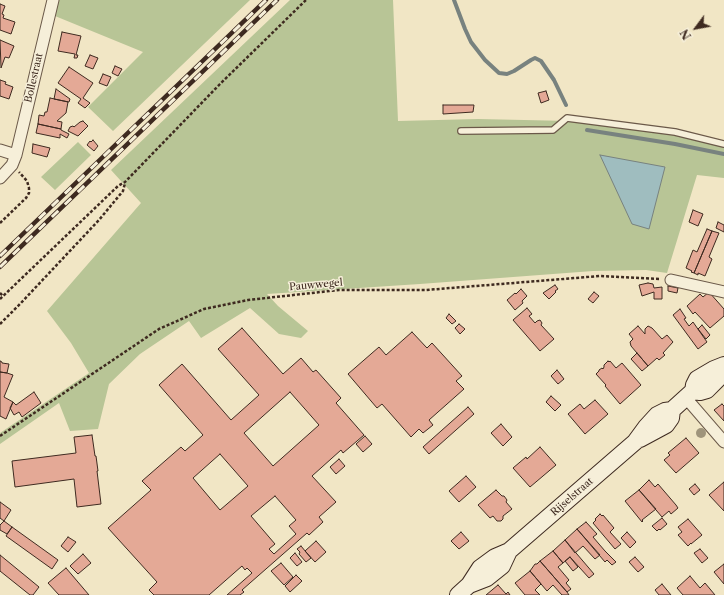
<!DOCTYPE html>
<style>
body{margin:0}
#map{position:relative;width:724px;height:595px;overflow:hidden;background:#f1e6c5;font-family:"Libre Caslon Text",serif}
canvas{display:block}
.north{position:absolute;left:676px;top:8px;width:40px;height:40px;-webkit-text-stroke:3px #f6efd9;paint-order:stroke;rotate:238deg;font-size:11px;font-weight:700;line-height:16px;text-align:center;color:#3e2a20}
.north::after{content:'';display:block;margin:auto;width:14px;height:18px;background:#3e2a20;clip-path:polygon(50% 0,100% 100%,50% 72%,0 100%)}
</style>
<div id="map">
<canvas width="724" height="595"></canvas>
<div class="north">N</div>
</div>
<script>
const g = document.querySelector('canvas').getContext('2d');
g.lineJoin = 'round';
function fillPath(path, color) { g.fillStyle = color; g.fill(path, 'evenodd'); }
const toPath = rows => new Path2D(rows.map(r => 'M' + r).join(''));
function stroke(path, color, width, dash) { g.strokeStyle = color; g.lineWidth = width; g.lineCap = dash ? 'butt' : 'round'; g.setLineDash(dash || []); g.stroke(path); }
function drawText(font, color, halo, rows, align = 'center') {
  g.font = font + ' "Libre Caslon Text",serif'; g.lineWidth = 3; g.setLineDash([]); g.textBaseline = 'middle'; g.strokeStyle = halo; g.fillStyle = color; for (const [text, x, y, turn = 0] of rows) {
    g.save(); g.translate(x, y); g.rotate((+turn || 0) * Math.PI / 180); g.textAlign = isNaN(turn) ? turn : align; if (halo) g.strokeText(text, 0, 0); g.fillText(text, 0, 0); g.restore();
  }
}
const green = toPath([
 [59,0,250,0,113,131,88,107,143,52,55,16],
 [290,0,393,0,398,121,478,119,570,121,677,135,724,143,724,178,697,175,667,273,646,270,593,271,420,284,267,294,278,306,308,331,301,338,279,334,250,308,201,338,189,321,140,354,109,384,98,429,70,431,59,403,0,444,0,433,89,373,71,343,47,311,141,203,111,170],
 [78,142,91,155,55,190,41,177]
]);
const water = toPath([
 [600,155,665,167,649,229,632,224,600,155]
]);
const stream = toPath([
 [454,0,465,29,471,42,485,60,499,73,507,74,514,71,531,60,535,58,541,61,554,80,566,105],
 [587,130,675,144,724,154]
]);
const building = toPath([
 [0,4,5,6,2,14,4,15,3,18,15,22,11,34,0,30,0,4],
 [62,32,81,36,76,55,78,55,77,58,74,58,75,54,58,51,62,32],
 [0,40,14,46,9,58,5,57,1,68,0,40],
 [90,55,98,58,93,69,85,66,90,55],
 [115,66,122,69,118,76,112,73,115,66],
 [69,67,93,83,83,98,90,103,85,108,78,103,81,99,58,83,69,67],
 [103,74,111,77,107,86,99,83,103,74],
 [0,80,6,82,5,84,13,87,9,99,0,96,0,80],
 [56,89,70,99,69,102,54,99,56,89],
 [546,91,549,100,541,103,538,93,546,91],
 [50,98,68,102,66,113,57,121,62,122,61,129,38,124,39,115,44,116,45,112,47,112,50,98],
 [443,105,474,105,473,112,443,114,443,105],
 [83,121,88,126,78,136,68,131,70,127,73,126,74,127,80,122,83,121],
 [38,124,61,129,61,130,69,134,67,138,60,134,60,138,36,133,38,124],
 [93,140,98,146,94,151,87,145,90,141,91,142,93,140],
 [33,144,50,148,47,157,32,153,33,144],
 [693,210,703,214,698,226,689,222,693,210],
 [718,222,724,225,724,232,716,228,718,222],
 [707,229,712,231,694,273,691,272,692,271,686,268,693,250,697,252,707,229],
 [712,231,719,233,709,257,712,259,705,276,698,273,698,275,694,273,712,231],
 [648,283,653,284,654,288,662,287,662,299,654,299,654,292,642,296,639,285,648,283],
 [555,285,558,289,555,291,556,292,549,299,543,293,555,285],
 [668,286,678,288,677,293,668,291,668,286],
 [521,289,527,296,522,301,523,303,515,310,507,300,515,293,516,294,521,289],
 [594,292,599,296,593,303,588,299,594,292],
 [709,292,724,309,724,316,710,328,695,312,693,314,687,306,700,294,703,297,709,292],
 [527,308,532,314,529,316,535,323,537,321,540,320,542,323,541,325,554,339,540,351,513,320,527,308],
 [680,309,686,318,684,319,689,326,693,322,707,342,698,349,673,315,680,309],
 [449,314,456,321,452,324,446,318,449,314],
 [459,324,465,329,460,334,455,328,459,324],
 [702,325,710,335,706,339,698,329,702,325],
 [638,326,645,334,645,329,648,326,652,328,662,339,667,335,673,342,663,353,665,355,659,360,657,358,648,366,631,346,630,342,633,339,629,334,638,326],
 [242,328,283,374,301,358,313,372,316,370,341,398,336,403,364,435,343,453,341,450,312,476,336,502,319,517,323,522,309,535,307,533,242,590,244,592,240,595,227,595,252,573,247,568,245,570,242,566,209,595,154,595,149,590,157,582,108,528,151,490,142,481,181,447,185,451,203,435,159,385,182,364,231,420,259,395,218,349,242,328],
 [290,392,319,425,273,466,244,433,290,392],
 [220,454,248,486,220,510,193,478,220,454],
 [275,496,296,520,289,526,296,534,274,554,269,549,275,544,251,516,275,496],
 [412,332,427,348,432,343,462,376,456,381,464,389,429,420,433,425,423,433,419,429,411,437,382,404,377,408,348,374,379,347,386,355,412,332],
 [637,353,648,366,642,371,631,359,637,353],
 [0,361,2,362,2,363,9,364,7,373,0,372,0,361],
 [608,361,609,362,610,361,616,368,622,363,641,385,620,404,605,386,606,385,596,374,599,371,599,370,602,368,603,369,604,367,604,365,608,361],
 [557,370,564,379,558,384,551,376,557,370],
 [0,372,7,373,13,375,4,397,13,402,6,419,0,416,0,372],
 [34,392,41,403,22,417,19,412,14,415,10,408,13,402,16,405,34,392],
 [551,396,561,405,555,411,546,402,551,396],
 [595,400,608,414,585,434,568,414,580,404,584,409,595,400],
 [722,404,724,406,724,421,714,410,722,404],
 [468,407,474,414,429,454,423,447,468,407],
 [501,424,512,437,503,446,491,433,501,424],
 [92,435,95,456,96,456,98,471,97,471,101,504,77,507,74,479,15,487,12,461,76,453,74,437,92,435],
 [365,436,372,444,363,452,356,444,365,436],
 [686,438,699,453,676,473,664,460,670,455,668,453,686,438],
 [540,447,556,465,530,487,513,468,526,457,527,459,540,447],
 [339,459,345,466,336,474,330,467,339,459],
 [466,476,476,487,459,502,449,491,466,476],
 [649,480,655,487,658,484,676,505,678,508,671,514,669,511,662,517,639,490,649,480],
 [724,482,724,511,709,495,724,482],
 [695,484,700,490,694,495,689,489,695,484],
 [496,490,502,496,504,496,507,500,506,502,512,509,503,516,503,519,501,521,497,521,493,516,490,518,478,505,496,490],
 [639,490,656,509,642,520,643,521,642,522,625,501,639,490],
 [0,502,11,510,4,521,0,518,0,502],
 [600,514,602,516,603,515,614,528,610,532,621,544,615,549,593,523,596,520,595,519,600,514],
 [662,518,667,524,660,530,659,529,657,531,652,526,662,518],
 [688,519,702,535,691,544,691,543,688,546,678,535,682,532,678,527,688,519],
 [4,521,12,527,7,534,0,530,0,525,4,521],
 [586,522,597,534,593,537,605,551,616,562,612,565,607,560,605,562,577,529,586,522],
 [12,527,58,560,52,569,6,536,12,527],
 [577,529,600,555,595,559,583,546,575,553,565,540,577,529],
 [461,532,469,541,459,549,451,541,461,532],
 [627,532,636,542,630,548,621,538,627,532],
 [68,537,76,542,68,552,61,546,68,537],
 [565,540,594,574,589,578,570,557,563,563,553,551,565,540],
 [316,541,326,552,315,562,305,551,316,541],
 [301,546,311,558,306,562,299,554,300,552,297,549,301,546],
 [700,549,708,558,702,563,694,553,700,549],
 [553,551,563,563,558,567,569,580,566,583,571,589,567,592,540,561,553,551],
 [295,553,302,562,297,566,290,558,295,553],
 [83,554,91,563,78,574,70,566,83,554],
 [0,555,39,587,33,595,30,595,0,571,0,555],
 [570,557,578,567,573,571,565,561,570,557],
 [635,557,644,567,638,572,629,562,635,557],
 [540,561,567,592,569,595,562,595,553,585,547,591,530,571,535,564,537,564,540,561],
 [281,563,293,577,284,585,271,571,281,563],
 [724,564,724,584,714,572,724,564],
 [66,568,89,595,59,595,48,583,66,568],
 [530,571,541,584,535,590,540,595,525,595,515,583,530,571],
 [296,575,302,581,290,592,285,586,296,575],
 [690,576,700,588,705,583,715,595,683,595,677,588,690,576],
 [662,584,671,595,659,595,655,590,662,584],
 [498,585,506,594,508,592,510,595,486,595,498,585]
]);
const path = toPath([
 [0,223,26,198,29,193,29,188,27,181,19,172],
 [0,293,3,296],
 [0,299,118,186,125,182,220,84,306,0],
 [0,324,20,304,99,220,123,191,125,183],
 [0,436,159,329,204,309,248,300,339,290,426,290,600,276,660,279]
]);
const lane = toPath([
 [461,131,553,130,567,118,675,132,724,144]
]);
const street = toPath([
 [0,150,16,155],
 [0,178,12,165,16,155,53,0],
 [671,280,724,292],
 [686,398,724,442]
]);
const secondary = toPath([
 [693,391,700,392,707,390,719,378,724,366],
 [640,439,666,425,671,418,672,410],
 [469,585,487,578,502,566,509,551],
 [458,595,469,585,480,568,495,557,509,551,635,442,646,427,657,415,665,411,672,410,693,391,694,385,697,379,714,369,724,365]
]);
const rail = toPath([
 [0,256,266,0],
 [0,267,277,0]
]);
const trees = [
 [701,433]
];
const streetNames = [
 ["Bollestraat",34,78,-77],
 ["Pauwwegel",316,285,-5],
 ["Rijselstraat",572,497,-41]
];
fillPath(green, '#b8c596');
fillPath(water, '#9fbdbf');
stroke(water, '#78827f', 1);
stroke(stream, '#78827f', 4);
fillPath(building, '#e4a996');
stroke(building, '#3e2a20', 1);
stroke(lane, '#6b5949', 8);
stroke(street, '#6b5949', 13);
stroke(secondary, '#3e2a20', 18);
stroke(path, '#3e2a20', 2.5, [3, 2]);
stroke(lane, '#f6efd9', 5.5);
stroke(street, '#f6efd9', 11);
stroke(secondary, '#f6efd9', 16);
stroke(rail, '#3e2a20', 4.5);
stroke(rail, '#f6efd9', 3, [9]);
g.fillStyle = '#9f947b';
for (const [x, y] of trees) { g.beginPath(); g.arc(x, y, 5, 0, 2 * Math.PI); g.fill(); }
drawText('10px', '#3e2a20', '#f6efd9', streetNames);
</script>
